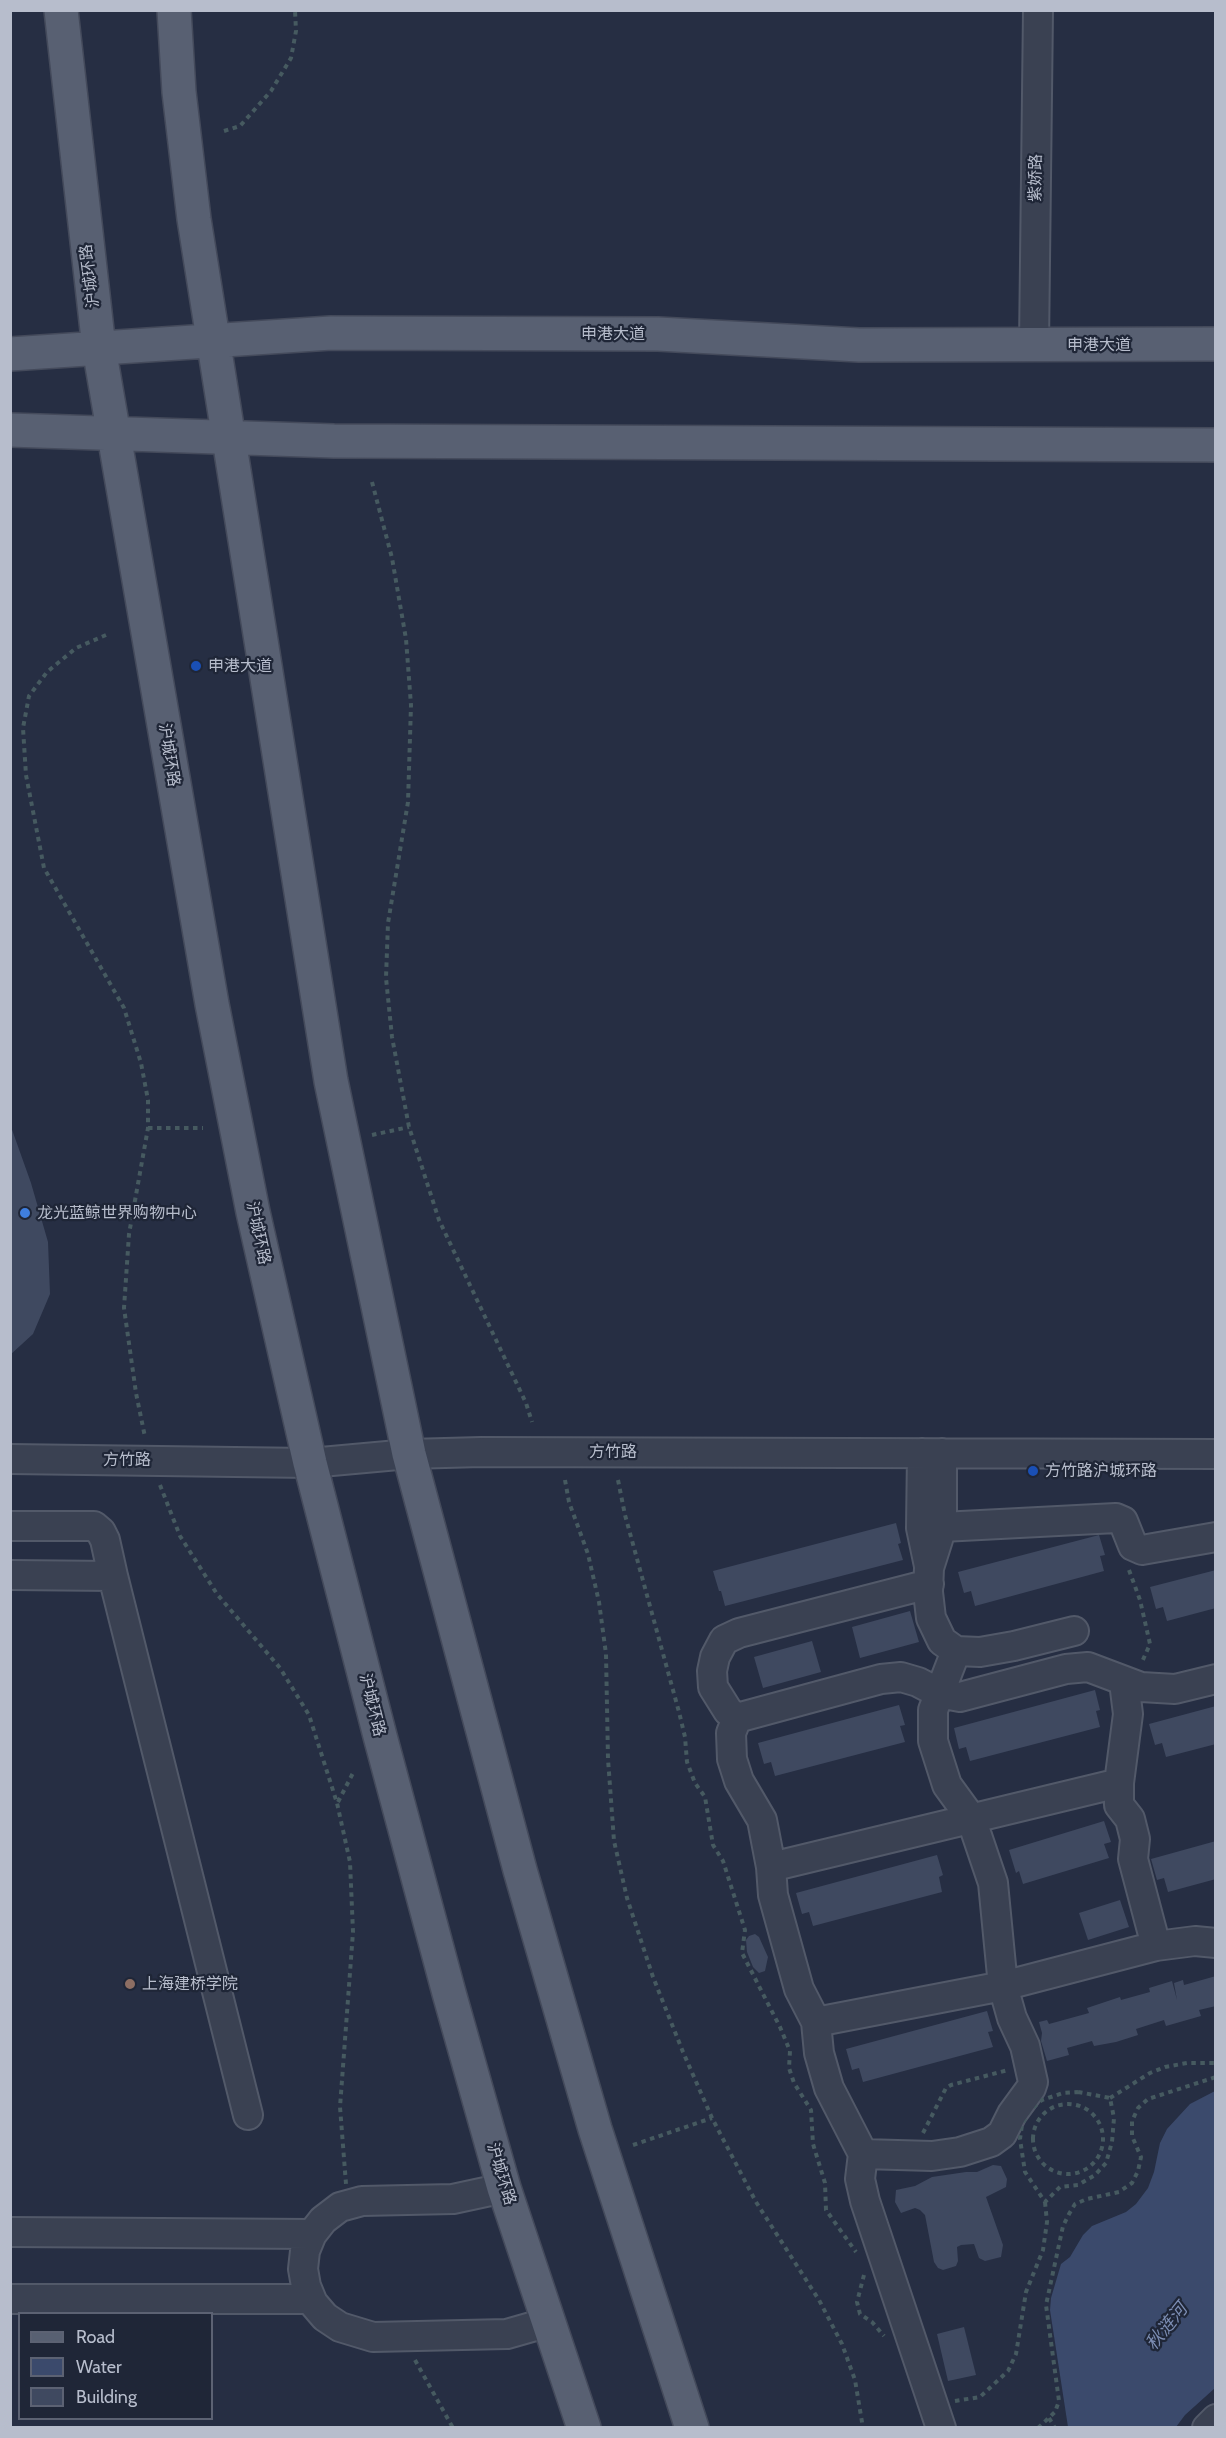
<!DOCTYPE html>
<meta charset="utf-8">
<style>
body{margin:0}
#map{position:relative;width:1226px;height:2438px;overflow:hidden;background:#262e43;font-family:Cabin,sans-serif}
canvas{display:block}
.frame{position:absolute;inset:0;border:12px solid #b7bdcc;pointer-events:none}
.legend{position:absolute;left:18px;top:2312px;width:195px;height:108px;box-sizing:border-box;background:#1f2637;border:2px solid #5c6273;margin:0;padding:8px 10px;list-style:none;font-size:18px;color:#b7bdcc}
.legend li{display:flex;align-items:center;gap:12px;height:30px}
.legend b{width:30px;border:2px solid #5c6273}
</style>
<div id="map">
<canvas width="1226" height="2438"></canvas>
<div class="frame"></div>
<ul class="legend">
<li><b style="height:8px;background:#586072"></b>Road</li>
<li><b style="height:16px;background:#3b4a6c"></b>Water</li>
<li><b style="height:16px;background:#3f4960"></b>Building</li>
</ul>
</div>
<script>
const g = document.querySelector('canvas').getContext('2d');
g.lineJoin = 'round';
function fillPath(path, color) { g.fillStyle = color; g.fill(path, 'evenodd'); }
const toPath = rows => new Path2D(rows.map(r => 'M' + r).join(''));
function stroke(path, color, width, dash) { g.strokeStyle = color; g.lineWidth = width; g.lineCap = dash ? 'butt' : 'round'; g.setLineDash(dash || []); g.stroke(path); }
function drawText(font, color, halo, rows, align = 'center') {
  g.font = font + ' Cabin,"Noto Sans SC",sans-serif'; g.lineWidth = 4.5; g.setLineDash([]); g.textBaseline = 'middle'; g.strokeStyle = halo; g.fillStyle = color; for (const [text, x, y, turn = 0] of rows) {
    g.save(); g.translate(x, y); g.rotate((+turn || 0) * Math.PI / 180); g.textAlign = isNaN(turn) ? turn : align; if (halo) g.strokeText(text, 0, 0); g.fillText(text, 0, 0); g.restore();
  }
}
const water = toPath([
 [1215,2091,1215,2388,1185,2415,1176,2427,1068,2427,1050,2310,1051,2298,1061,2264,1070,2257,1083,2235,1092,2226,1126,2212,1136,2204,1148,2188,1154,2172,1160,2143,1167,2129,1190,2104]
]);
const building = toPath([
 [10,1124,31,1183,48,1242,50,1294,33,1334,10,1355],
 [896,1523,901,1543,898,1544,903,1560,725,1606,721,1591,719,1591,713,1571],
 [1099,1535,1105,1555,1100,1556,1104,1571,975,1606,971,1591,964,1593,958,1572],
 [1216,1570,1216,1608,1167,1621,1163,1607,1156,1609,1150,1587],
 [910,1611,919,1642,860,1658,852,1627],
 [812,1641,821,1672,763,1688,754,1657],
 [1095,1690,1100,1710,1096,1711,1100,1727,970,1761,966,1747,959,1749,954,1728],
 [899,1705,905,1725,900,1726,905,1742,775,1776,771,1762,764,1764,758,1743],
 [1216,1706,1216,1744,1166,1757,1162,1743,1155,1745,1149,1724],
 [1104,1821,1111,1842,1104,1844,1109,1858,1023,1884,1019,1871,1016,1873,1009,1850],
 [1216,1841,1216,1879,1168,1892,1164,1878,1157,1880,1151,1859],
 [937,1855,943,1875,939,1877,942,1892,813,1926,809,1912,802,1914,796,1893],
 [1120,1900,1129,1927,1088,1940,1079,1913],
 [755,1934,759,1937,768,1957,765,1971,759,1973,753,1967,747,1952,746,1940,749,1936],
 [1216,1976,1216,2006,1199,2010,1201,2016,1166,2026,1164,2020,1136,2029,1138,2035,1116,2042,1094,2046,1092,2041,1067,2048,1069,2055,1047,2061,1041,2041,1042,2033,1039,2022,1047,2020,1049,2024,1089,2013,1087,2008,1120,1997,1121,2000,1150,1992,1149,1988,1172,1981,1177,2000,1174,1983,1183,1980,1184,1985],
 [987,2011,993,2031,988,2032,993,2047,863,2082,859,2068,852,2070,846,2049],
 [993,2165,1001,2166,1007,2179,1006,2187,986,2197,1003,2245,1001,2257,985,2261,979,2258,974,2244,961,2245,957,2247,958,2261,956,2266,943,2270,938,2268,934,2262,925,2215,920,2210,915,2208,901,2213,895,2202,896,2190,915,2186,932,2177,966,2172,977,2172],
 [964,2327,976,2375,948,2381,937,2334]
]);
const path = toPath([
 [224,131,240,126,271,91,291,58,296,31,295,10],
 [372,482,392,558,406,639,411,705,408,802,388,923,386,978,392,1037,409,1127,439,1220,526,1403,532,1422],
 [106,635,76,648,47,672,29,696,23,728,26,775,44,868,124,1008,141,1063,148,1100,148,1128,129,1234,124,1308,136,1393,145,1437],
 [148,1128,203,1128],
 [372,1135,409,1127],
 [565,1480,569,1502,588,1554,599,1602,606,1654,608,1759,614,1841,627,1898,653,1977,683,2052,712,2118,756,2202,819,2300,842,2344,855,2380,863,2428],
 [618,1480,625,1515,679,1712,685,1737,687,1762,695,1783,705,1797,713,1845,723,1861,745,1930,742,1953,780,2027,790,2051,789,2068,794,2083,811,2110,813,2144,825,2183,826,2210,856,2252],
 [160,1485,180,1536,217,1594,280,1668,309,1715,337,1803,350,1862,353,1932,340,2107,346,2184],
 [1129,1570,1140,1600,1150,1644,1142,1662],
 [338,1802,353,1773],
 [1078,2092,1110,2098,1114,2118,1112,2142,1106,2163,1095,2175,1078,2185,1060,2187,1045,2202,1025,2172,1020,2139,1022,2125,1029,2111,1042,2100,1063,2093,1078,2092],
 [1110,2098,1150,2073,1165,2067,1187,2063,1216,2063],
 '1033 2139a35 35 0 1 1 70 0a35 35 0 1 1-70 0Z',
 [923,2133,946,2088,951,2085,1008,2070],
 [633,2145,712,2118],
 [864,2275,857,2302,860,2314,872,2322,884,2336],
 [415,2360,453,2428],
 [955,2401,980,2397,1008,2371,1016,2354,1026,2292,1043,2250,1047,2222,1045,2202],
 [1049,2418,1055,2428],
 [1038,2428,1055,2412,1059,2401,1046,2305,1063,2226,1069,2214,1075,2204,1087,2199,1119,2192,1132,2183,1138,2171,1141,2157,1132,2136,1132,2121,1138,2108,1148,2099,1216,2077]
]);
const minor = toPath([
 [1034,345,1038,10],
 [922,1453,921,1528,929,1566],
 [942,1453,942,1527,929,1568,928,1592,931,1618,942,1641,956,1651,980,1652,1014,1646,1074,1631],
 [10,1459,310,1463,409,1454,481,1452,1216,1454],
 [10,1526,94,1526,101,1532,105,1540,113,1576],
 [942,1527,1116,1518,1123,1521,1133,1546,1142,1550,1216,1537],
 [10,1575,113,1576,248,2115],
 [1124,1682,1128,1714,1119,1783,1119,1805,1130,1819,1135,1839,1133,1859,1156,1946],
 [737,1718,728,1711,713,1687,712,1671,715,1657,724,1640,739,1633,929,1584],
 [771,1867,1119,1783],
 [816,2022,1003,1986,1156,1946,1195,1941,1216,1943],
 [863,2154,932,2156,960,2152,991,2142,1002,2134,1012,2114,1031,2088,1033,2082,1025,2046,1012,2018,1003,1986,993,1883,971,1818,947,1785,933,1741,933,1710,956,1651],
 [504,2188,453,2199,362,2201,340,2207,323,2220,312,2234,305,2251,303,2269,306,2286,313,2303,325,2317,340,2327,373,2337,507,2334,549,2322],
 [10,2232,312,2234],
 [10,2299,311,2299],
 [941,2428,865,2201,860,2179,863,2154,829,2088,819,2053,816,2022,799,1989,773,1895,771,1867,762,1820,739,1781,732,1759,731,1733,737,1718,881,1679,901,1677,918,1682,939,1693,960,1697,1066,1669,1088,1667,1141,1687,1175,1689,1216,1679],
 [1207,2428,1216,2419]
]);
const major = toPath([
 [61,10,99,348,212,1004,253,1212,310,1463,380,1736,449,1993,504,2188,584,2428],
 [174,10,179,92,194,219,331,1081,409,1454,520,1870,595,2129,692,2428],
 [10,354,331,333,658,334,859,345,1216,344],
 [10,430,334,441,1216,445]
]);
const markers = [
 [196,666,6,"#1a4fb4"],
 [25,1213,6,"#3f7fe0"],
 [1033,1471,6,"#1a4fb4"],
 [130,1984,6,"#8d6e63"]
];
const streetNames = [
 ["紫娇路",1036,178,-89],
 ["沪城环路",90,276,-97],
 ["申港大道",613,334],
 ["申港大道",1099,345],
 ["沪城环路",169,755,81],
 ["沪城环路",258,1233,78],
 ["方竹路",613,1452],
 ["方竹路",127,1460],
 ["沪城环路",372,1705,76],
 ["沪城环路",501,2174,73]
];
const poiNames = [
 ["申港大道",208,666],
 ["龙光蓝鲸世界购物中心",37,1213],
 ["方竹路沪城环路",1045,1471],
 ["上海建桥学院",142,1984]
];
const waterNames = [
 ["秋涟河",1167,2327,-51]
];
fillPath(water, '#3b4a6c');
fillPath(building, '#3f4960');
stroke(minor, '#525969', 32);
stroke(major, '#444a5b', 36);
stroke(path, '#465a60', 4, [4.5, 4.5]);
stroke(minor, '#3a4152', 28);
stroke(major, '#586072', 33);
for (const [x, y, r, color] of markers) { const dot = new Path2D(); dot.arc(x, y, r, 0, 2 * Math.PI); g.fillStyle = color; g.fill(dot); stroke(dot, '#1f2637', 2); }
drawText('16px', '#b7bdcc', '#1f2637', streetNames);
drawText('16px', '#b7bdcc', '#1f2637', poiNames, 'left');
drawText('italic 18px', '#7d8eb4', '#1f2637', waterNames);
</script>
